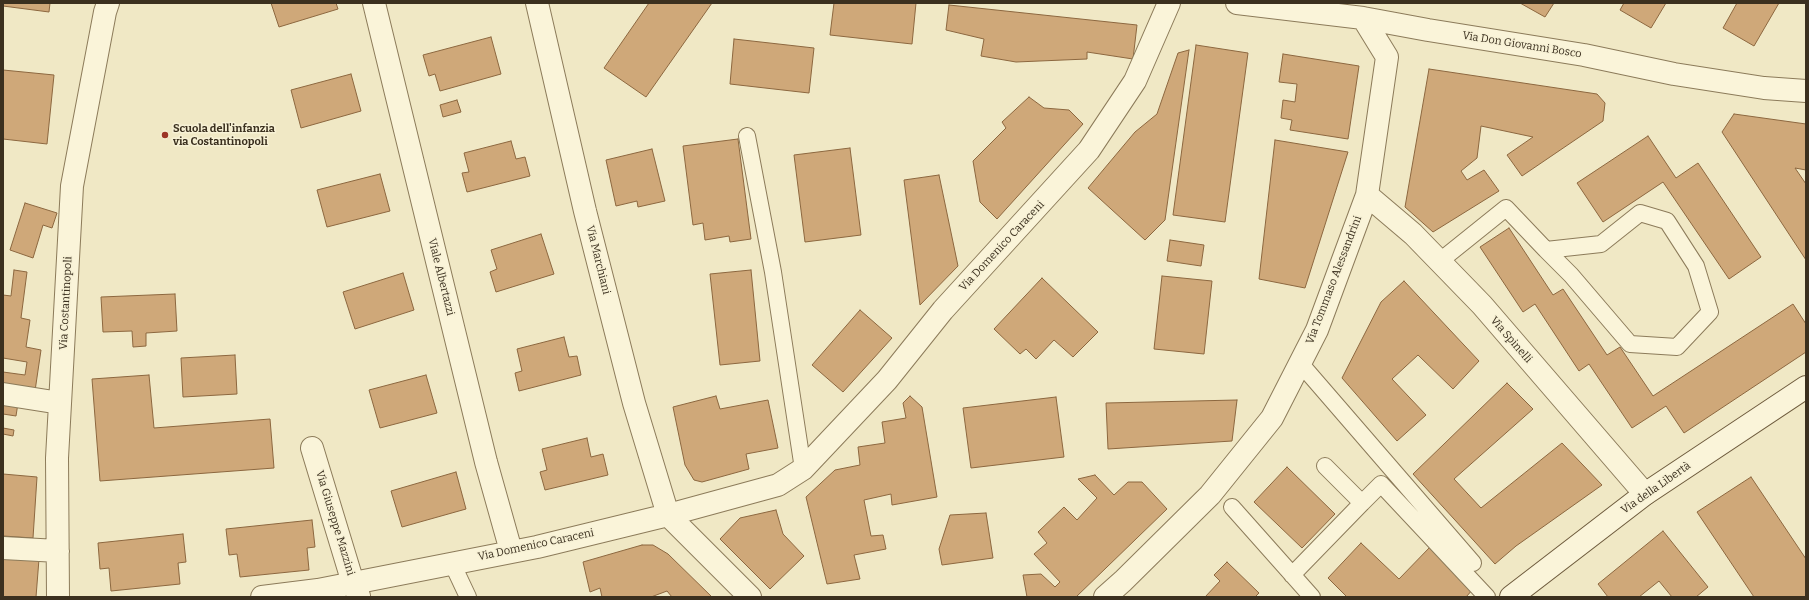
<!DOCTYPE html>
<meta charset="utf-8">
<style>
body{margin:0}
#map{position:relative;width:1809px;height:600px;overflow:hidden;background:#f0e8c5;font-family:Bitter,serif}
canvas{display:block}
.frame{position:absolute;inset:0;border:4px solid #3b301f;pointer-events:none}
</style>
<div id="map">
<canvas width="1809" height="600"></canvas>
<div class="frame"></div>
</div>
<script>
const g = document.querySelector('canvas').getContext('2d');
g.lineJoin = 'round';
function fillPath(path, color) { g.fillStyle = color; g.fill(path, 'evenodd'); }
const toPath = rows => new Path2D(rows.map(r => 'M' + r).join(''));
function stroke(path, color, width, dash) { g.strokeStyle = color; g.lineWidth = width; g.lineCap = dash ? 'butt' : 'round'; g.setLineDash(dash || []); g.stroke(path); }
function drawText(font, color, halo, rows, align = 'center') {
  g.font = font + ' Bitter,serif'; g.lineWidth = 3; g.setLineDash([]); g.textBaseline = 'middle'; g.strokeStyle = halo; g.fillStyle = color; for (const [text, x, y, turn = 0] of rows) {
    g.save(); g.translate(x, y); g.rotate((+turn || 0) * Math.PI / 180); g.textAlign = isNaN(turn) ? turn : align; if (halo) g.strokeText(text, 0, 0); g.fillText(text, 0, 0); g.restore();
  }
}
const building = toPath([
 [3,3,50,3,49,12,3,6,3,3],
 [271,3,336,3,338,9,279,27,271,3],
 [649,3,712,3,646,97,604,68,649,3],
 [834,3,916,3,912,44,830,35,834,3],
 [1520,3,1554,3,1545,17,1520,3],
 [1624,3,1666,3,1651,28,1620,10,1624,3],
 [1737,3,1779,3,1754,46,1723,28,1737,3],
 [949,5,1137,25,1133,59,1087,52,1087,59,1016,62,981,56,984,39,946,30,949,5],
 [491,37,501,74,440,91,435,74,429,76,423,55,491,37],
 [734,39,814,48,809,93,730,84,734,39],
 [1196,45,1248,53,1225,222,1173,215,1196,45],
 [1189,50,1165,220,1145,240,1088,188,1135,132,1157,114,1178,53,1189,50],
 [1283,54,1359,66,1348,139,1290,130,1292,120,1281,118,1283,100,1295,102,1297,84,1279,82,1283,54],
 [1429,69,1597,94,1605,103,1603,121,1522,176,1507,155,1533,137,1481,126,1477,158,1461,171,1467,180,1484,170,1499,191,1433,232,1405,207,1429,69],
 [3,70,54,75,47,144,3,139,3,70],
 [351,74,361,111,301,128,291,90,351,74],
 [1029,97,1044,108,1069,110,1083,124,997,219,980,202,973,161,1006,128,1002,122,1029,97],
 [457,100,461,112,443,117,440,105,457,100],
 [1734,114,1806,124,1806,170,1795,168,1806,184,1806,260,1722,132,1734,114],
 [1648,136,1676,178,1698,163,1761,257,1729,279,1663,182,1603,222,1577,183,1648,136],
 [738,139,751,239,730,242,729,236,705,240,703,223,693,225,683,146,738,139],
 [1275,140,1348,152,1305,288,1259,279,1275,140],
 [511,141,516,159,525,157,530,176,467,192,462,173,469,172,464,153,511,141],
 [850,148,861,235,805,242,794,155,850,148],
 [652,149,665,201,638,207,637,201,616,206,606,160,652,149],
 [380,174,390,211,327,227,317,190,380,174],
 [939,175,958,266,920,305,904,180,939,175],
 [25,203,57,213,52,228,43,225,33,258,10,250,25,203],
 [1509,228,1553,295,1563,289,1607,355,1620,347,1653,396,1793,304,1806,324,1806,352,1684,433,1666,406,1632,428,1589,364,1579,371,1535,304,1523,312,1480,247,1509,228],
 [541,234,554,274,496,292,490,272,497,269,491,250,541,234],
 [1170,240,1204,245,1201,266,1167,261,1170,240],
 [14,270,27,272,21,318,30,320,26,347,41,350,35,391,3,386,3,372,25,375,27,362,3,358,3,295,11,296,14,270],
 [751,270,760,361,720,365,710,274,751,270],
 [403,273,414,310,355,329,343,292,403,273],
 [1162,276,1212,281,1204,354,1154,349,1162,276],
 [1042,278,1098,332,1073,357,1054,340,1036,359,1026,349,1020,354,994,329,1042,278],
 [1404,281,1479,361,1453,389,1418,355,1392,379,1426,415,1397,441,1342,378,1381,302,1404,281],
 [175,294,177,331,146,333,146,346,133,347,132,331,103,332,101,297,175,294],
 [860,310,892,338,843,392,812,365,860,310],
 [564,337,569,357,577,356,581,375,519,391,515,373,522,371,517,349,564,337],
 [235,355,237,394,183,397,181,358,235,355],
 [149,375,154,428,270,419,274,468,100,481,92,379,149,375],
 [426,375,437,413,380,428,369,390,426,375],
 [1507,383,1533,409,1454,479,1481,508,1562,443,1602,485,1516,546,1495,564,1413,474,1507,383],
 [716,396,720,409,768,400,778,448,746,454,749,469,702,482,694,480,685,465,673,407,716,396],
 [910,396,922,407,937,497,892,505,891,494,864,500,871,536,883,535,886,549,854,555,860,579,827,584,806,497,835,470,860,465,858,447,885,443,882,422,906,418,903,403,910,396],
 [1056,397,1064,457,971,468,963,408,1056,397],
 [3,400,18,403,16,416,3,414,3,400],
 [1237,400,1232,441,1108,449,1106,403,1237,400],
 [3,428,14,430,13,436,3,434,3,428],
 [587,438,591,457,603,454,608,475,545,490,540,472,547,470,542,449,587,438],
 [1287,467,1335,514,1302,548,1254,502,1287,467],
 [456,472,466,509,402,527,391,491,456,472],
 [3,474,37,477,33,538,3,536,3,474],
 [1095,475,1114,495,1128,482,1142,482,1167,509,1076,597,1027,597,1023,575,1041,574,1055,587,1060,582,1034,554,1047,543,1038,532,1064,507,1077,520,1097,498,1078,479,1095,475],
 [1751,477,1806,559,1806,597,1754,597,1697,512,1751,477],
 [776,510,783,534,804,556,770,589,720,539,740,518,776,510],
 [986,513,993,558,942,565,939,549,950,515,986,513],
 [312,520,315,547,307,548,309,570,240,577,237,554,229,555,226,529,312,520],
 [1663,531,1708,587,1696,597,1672,597,1659,581,1639,597,1608,597,1598,584,1663,531],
 [183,534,186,562,178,563,180,584,111,591,109,568,100,569,98,543,183,534],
 [1361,543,1399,579,1431,546,1474,588,1466,597,1347,597,1328,578,1361,543],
 [642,545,653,545,668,554,712,597,672,597,667,591,651,597,602,597,600,588,590,592,583,562,642,545],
 [3,557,39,559,36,597,3,597,3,557],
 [1227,562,1259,593,1255,597,1205,597,1220,581,1214,575,1227,562]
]);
const lane = toPath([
 [747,136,773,272,803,469],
 [1440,261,1506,208,1546,250,1571,275,1630,344,1677,347,1710,312,1696,266,1667,221,1640,213,1601,244,1546,250],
 [1300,363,1473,563],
 [1362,503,1381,484,1487,597],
 [1232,507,1312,597],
 [452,563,468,597],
 [1292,575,1362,503,1325,466]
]);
const street = toPath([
 [374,3,486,462,511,551],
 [537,3,585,211,634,403,668,515,750,597],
 [1237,3,1363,18,1428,30,1584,55,1674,74,1764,88,1806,91],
 [1367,195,1413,234,1482,305,1645,494],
 [3,394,60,403],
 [312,448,353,583,359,596],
 [3,548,58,551],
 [58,597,57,458,72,186,105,12,108,3],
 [262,597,318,590,537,547,668,515,778,485,803,469,887,380,943,310,1089,150,1135,81,1169,3],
 [1105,597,1123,581,1210,495,1272,418,1317,330,1367,195,1387,57,1363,18]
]);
const secondary = toPath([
 [1511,597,1645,494,1806,387]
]);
const markers = [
 [165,135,4,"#9d3528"]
];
const streetNames = [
 ["Via Don Giovanni Bosco",1522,45,9],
 ["Via Domenico Caraceni",1002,246,-47],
 ["Via Marchiani",598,260,76],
 ["Viale Albertazzi",441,277,76],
 ["Via Tommaso Alessandrini",1334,280,-69],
 ["Via Costantinopoli",66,303,-87],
 ["Via Spinelli",1511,340,49],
 ["Via della Libertà",1656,488,-35],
 ["Via Giuseppe Mazzini",335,523,73],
 ["Via Domenico Caraceni",536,545,-12]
];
const poiNames = [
 ["Scuola dell'infanzia",173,129],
 ["via Costantinopoli",173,142]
];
fillPath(building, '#cfa879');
stroke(building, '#8c673f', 1);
stroke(lane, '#8c7b5a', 18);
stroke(street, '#8c7b5a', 24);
stroke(secondary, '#6e5b3d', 24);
stroke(lane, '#faf4d9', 16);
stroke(street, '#faf4d9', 22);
stroke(secondary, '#faf4d9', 22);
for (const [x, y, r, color] of markers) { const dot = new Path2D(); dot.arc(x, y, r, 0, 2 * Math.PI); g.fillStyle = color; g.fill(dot); stroke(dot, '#f7f1d5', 1.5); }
drawText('11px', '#3b301f', '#f7f1d5', streetNames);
drawText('bold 11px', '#3b301f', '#f7f1d5', poiNames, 'left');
</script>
